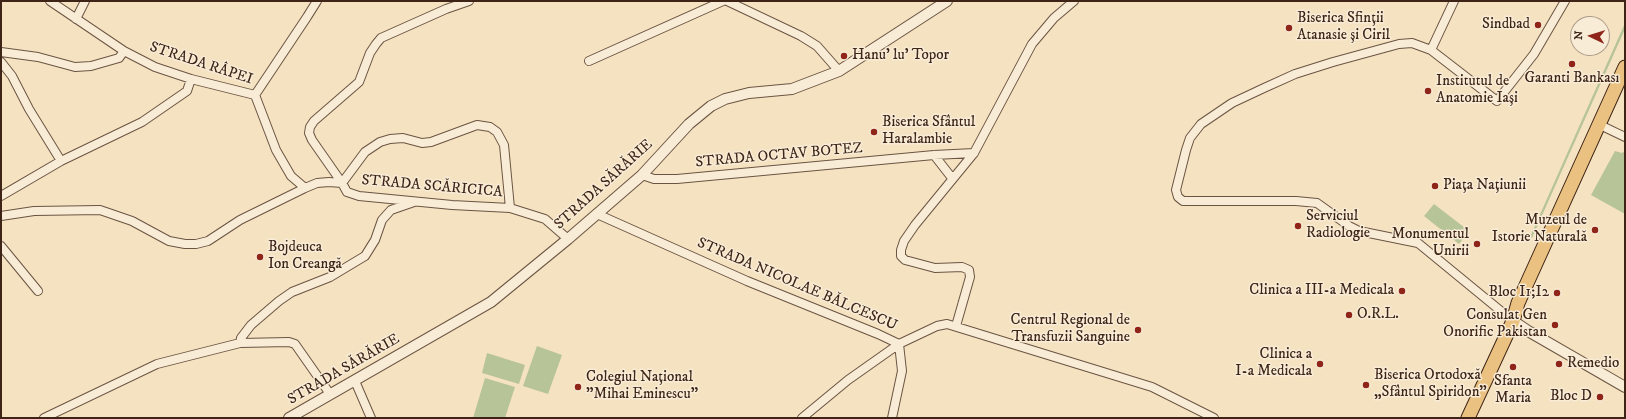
<!DOCTYPE html>
<meta charset="utf-8">
<style>
body{margin:0}
#map{position:relative;width:1626px;height:419px;overflow:hidden;background:#f5e2c1;font-family:"IM FELL DW Pica",serif}
canvas{display:block}
.frame{position:absolute;inset:0;border:2px solid #3d2417;pointer-events:none}
.north{position:absolute;left:1570px;top:16px;width:40px;height:40px;box-sizing:border-box;background:#f8ecd7;border:1px solid #ad9c8a;border-radius:50%;rotate:274deg;font-size:11px;font-weight:700;line-height:16px;text-align:center;color:#3d2417}
.north::after{content:'';display:block;margin:auto;width:14px;height:18px;background:#8f2418;clip-path:polygon(50% 0,100% 100%,50% 72%,0 100%)}
</style>
<div id="map">
<canvas width="1626" height="419"></canvas>
<div class="frame"></div>
<div class="north">N</div>
</div>
<script>
const g = document.querySelector('canvas').getContext('2d');
g.lineJoin = 'round';
function fillPath(path, color) { g.fillStyle = color; g.fill(path, 'evenodd'); }
const toPath = rows => new Path2D(rows.map(r => 'M' + r).join(''));
function stroke(path, color, width, dash) { g.strokeStyle = color; g.lineWidth = width; g.lineCap = dash ? 'butt' : 'round'; g.setLineDash(dash || []); g.stroke(path); }
function drawText(font, color, halo, rows, align = 'center') {
  g.font = font + ' "IM FELL DW Pica",serif'; g.lineWidth = 3; g.setLineDash([]); g.textBaseline = 'middle'; g.strokeStyle = halo; g.fillStyle = color; for (const [text, x, y, turn = 0] of rows) {
    g.save(); g.translate(x, y); g.rotate((+turn || 0) * Math.PI / 180); g.textAlign = isNaN(turn) ? turn : align; if (halo) g.strokeText(text, 0, 0); g.fillText(text, 0, 0); g.restore();
  }
}
const green = toPath([
 [1625,23,1625,29,1532,238,1530,237],
 [1615,151,1622,153,1625,151,1625,214,1591,195],
 [1434,204,1469,231,1459,244,1424,216],
 [537,346,562,355,548,394,523,386],
 [487,353,525,365,519,384,482,373],
 [485,378,515,387,505,418,473,418]
]);
const minor = toPath([
 [50,1,124,51,155,67,191,79,255,95,276,150,291,176,305,188],
 [469,1,446,9,381,38,376,44,370,53,359,82,314,121,310,127,309,133,312,140,342,183,365,152,380,142,390,139,403,138,422,143,431,142,477,125,490,127,497,132,504,145,510,208],
 [727,1,801,36,817,46,839,71],
 [76,19,85,1],
 [1431,50,1454,1],
 [1,52,38,57,75,67,91,66,119,58,124,51],
 [589,61,723,1],
 [1,62,12,76,29,109,61,161],
 [255,95,307,17,317,1],
 [1600,125,1625,137],
 [934,155,952,178],
 [642,175,654,179,677,179,934,155,974,153],
 [1,196,61,161,142,122,187,91,191,79],
 [597,214,747,281,878,334,899,344],
 [1,216,34,211,100,210,132,221,169,241,185,244,196,244,208,241,240,220,305,188,317,183,329,182,342,183,347,192,359,196,452,205,510,208,545,219,568,239],
 [1,246,38,291],
 [1513,321,1418,243,1359,231,1349,226,1317,203,1296,201,1183,201,1178,197,1176,190,1186,150,1190,138,1201,124,1232,103,1264,88,1295,74,1333,62,1399,44,1412,43,1431,50,1497,101,1534,54,1565,1],
 [956,326,970,277,969,270,962,267,935,268,905,260,901,256,901,250,904,241,915,225,974,153,1032,44,1054,18,1074,1],
 [240,343,241,338,251,325,279,301,292,292,330,277,365,256,375,240,382,220,391,210,414,202],
 [355,381,371,418],
 [44,418,157,364,240,343,289,342,295,344,330,394],
 [802,418,848,380,899,344,937,326,947,324,1152,387,1214,418],
 [892,418,902,371,899,344]
]);
const tertiary = toPath([
 [1513,321,1528,331,1625,387],
 [289,418,491,302,568,239,642,175,689,124,711,106,725,99,749,93,792,89,839,71,947,1]
]);
const primary = toPath([
 [1468,418,1513,321,1518,303,1625,67]
]);
const markers = [
 [1538,25,4,"#8f2418"],
 [1289,28,4,"#8f2418"],
 [844,56,4,"#8f2418"],
 [1572,64,4,"#8f2418"],
 [1428,91,4,"#8f2418"],
 [874,132,4,"#8f2418"],
 [1435,186,4,"#8f2418"],
 [1298,226,4,"#8f2418"],
 [1595,230,4,"#8f2418"],
 [1477,244,4,"#8f2418"],
 [260,257,4,"#8f2418"],
 [1402,291,4,"#8f2418"],
 [1557,293,4,"#8f2418"],
 [1349,315,4,"#8f2418"],
 [1555,325,4,"#8f2418"],
 [1138,330,4,"#8f2418"],
 [1320,364,4,"#8f2418"],
 [1559,364,4,"#8f2418"],
 [1513,367,4,"#8f2418"],
 [1366,385,4,"#8f2418"],
 [578,387,4,"#8f2418"],
 [1600,397,4,"#8f2418"]
];
const poiNames = [
 ["Biserica Sfinții",1297,19],
 ["Atanasie și Ciril",1297,36],
 ["Sindbad",1530,25,"right"],
 ["Hanu' lu' Topor",852,56],
 ["Garanti Bankası",1572,79,"center"],
 ["Institutul de",1436,82],
 ["Anatomie Iași",1436,99],
 ["Biserica Sfântul",882,123],
 ["Haralambie",882,140],
 ["Piața Națiunii",1443,186],
 ["Serviciul",1306,217],
 ["Radiologie",1306,234],
 ["Muzeul de",1587,221,"right"],
 ["Istorie Naturală",1587,238,"right"],
 ["Monumentul",1469,235,"right"],
 ["Unirii",1469,252,"right"],
 ["Bojdeuca",268,248],
 ["Ion Creangă",268,265],
 ["Clinica a III-a Medicala",1394,291,"right"],
 ["Bloc I1;I2",1549,293,"right"],
 ["O.R.L.",1357,315],
 ["Consulat Gen",1547,316,"right"],
 ["Onorific Pakistan",1547,333,"right"],
 ["Centrul Regional de",1130,321,"right"],
 ["Transfuzii Sanguine",1130,338,"right"],
 ["Clinica a",1312,355,"right"],
 ["I-a Medicala",1312,372,"right"],
 ["Remedio",1567,364],
 ["Biserica Ortodoxă",1374,376],
 ["„Sfântul Spiridon”",1374,393],
 ["Colegiul Național",586,378],
 ["\"Mihai Eminescu\"",586,395],
 ["Sfanta",1513,382,"center"],
 ["Maria",1513,399,"center"],
 ["Bloc D",1592,397,"right"]
];
const streetNames = [
 ["STRADA RÂPEI",201,64,18],
 ["STRADA OCTAV BOTEZ",779,156,-5],
 ["STRADA SĂRĂRIE",604,185,-42],
 ["STRADA SCĂRICICA",432,187,5],
 ["STRADA NICOLAE BĂLCESCU",797,285,23],
 ["STRADA SĂRĂRIE",344,370,-30]
];
fillPath(green, '#b7c497');
stroke(minor, '#6b5442', 10);
stroke(tertiary, '#6b5442', 12);
stroke(primary, '#3d2417', 15);
stroke(minor, '#f8ecd7', 8);
stroke(tertiary, '#f8ecd7', 10);
stroke(primary, '#eac180', 13);
for (const [x, y, r, color] of markers) { const dot = new Path2D(); dot.arc(x, y, r, 0, 2 * Math.PI); g.fillStyle = color; g.fill(dot); stroke(dot, '#f8ecd7', 1.5); }
drawText('15px', '#3d2417', '#f8ecd7', poiNames, 'left');
drawText('15px', '#3d2417', '#f8ecd7', streetNames);
</script>
